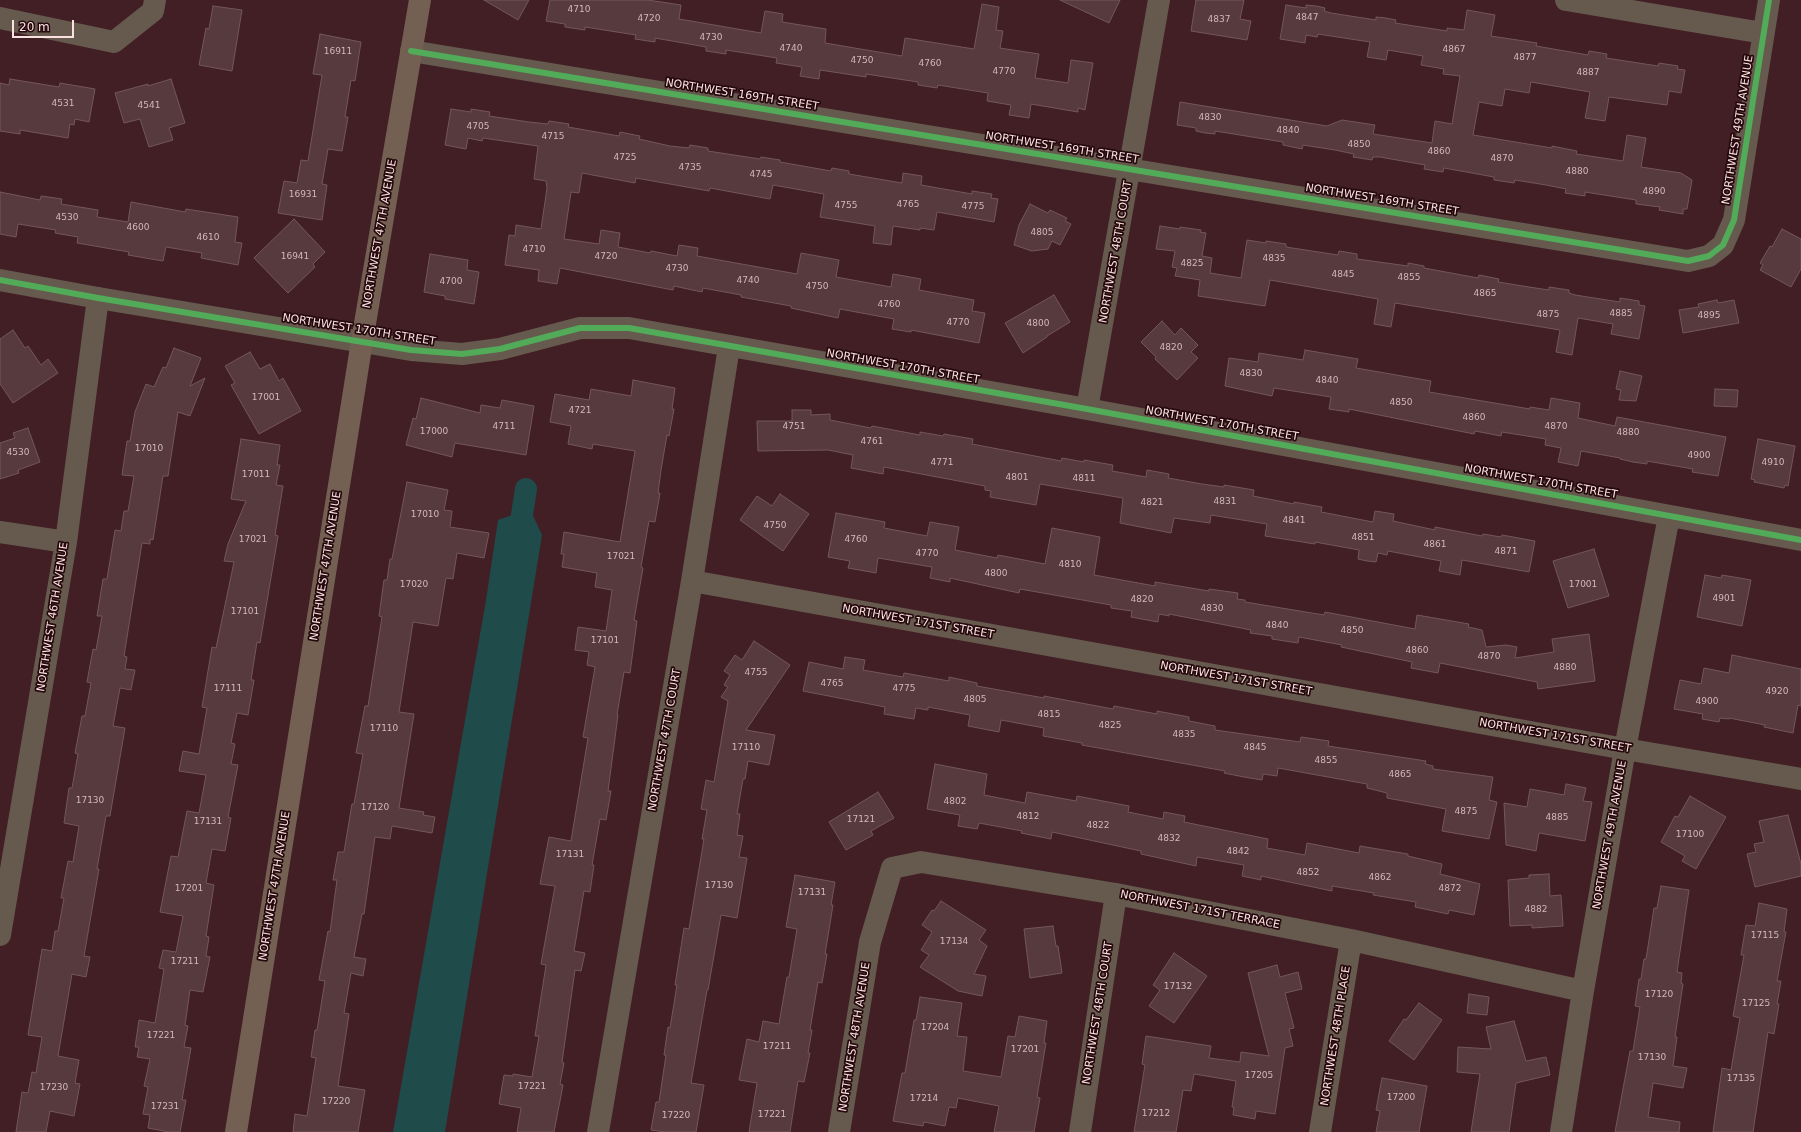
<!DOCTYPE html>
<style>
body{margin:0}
#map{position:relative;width:1801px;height:1132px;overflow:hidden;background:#411f25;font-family:"DejaVu Sans",sans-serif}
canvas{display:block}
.scale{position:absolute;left:12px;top:20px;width:62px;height:18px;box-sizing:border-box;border:2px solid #fbe2e2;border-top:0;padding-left:5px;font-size:12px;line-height:14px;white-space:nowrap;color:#fbe2e2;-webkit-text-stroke:3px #25090c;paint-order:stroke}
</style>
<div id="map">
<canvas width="1801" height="1132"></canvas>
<div class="scale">20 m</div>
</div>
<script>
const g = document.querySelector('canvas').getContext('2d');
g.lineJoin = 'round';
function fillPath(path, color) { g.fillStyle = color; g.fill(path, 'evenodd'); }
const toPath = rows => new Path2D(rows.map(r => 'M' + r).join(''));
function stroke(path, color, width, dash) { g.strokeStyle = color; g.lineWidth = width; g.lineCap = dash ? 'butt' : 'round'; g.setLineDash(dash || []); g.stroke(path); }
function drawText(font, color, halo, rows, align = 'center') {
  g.font = font + ' "DejaVu Sans",sans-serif'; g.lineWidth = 3.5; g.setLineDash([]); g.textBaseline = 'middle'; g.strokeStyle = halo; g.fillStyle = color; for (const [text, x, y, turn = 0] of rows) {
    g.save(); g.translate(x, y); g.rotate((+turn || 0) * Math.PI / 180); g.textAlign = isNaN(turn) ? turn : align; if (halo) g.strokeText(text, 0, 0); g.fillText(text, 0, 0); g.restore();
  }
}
const water = toPath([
 [530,509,542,535,445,1132,393,1132,486,600,498,520]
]);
const canal = toPath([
 [518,540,526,489]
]);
const building = toPath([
 [484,0,529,0,518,20,484,0],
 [550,0,648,0,681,5,679,19,761,33,765,11,783,14,782,22,826,29,825,43,902,56,905,38,974,49,982,4,999,7,996,30,1003,31,1000,48,1039,54,1035,78,1068,83,1071,60,1093,63,1085,110,1078,108,1078,112,1031,104,1029,118,1009,115,1011,105,987,101,988,93,938,85,937,88,918,85,918,82,866,74,866,77,820,70,819,79,800,76,802,67,776,63,777,58,726,50,726,54,706,51,706,47,655,38,655,42,635,39,636,35,585,27,585,30,565,27,565,24,546,21,550,0],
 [1060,0,1120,0,1109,23,1060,0],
 [1196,0,1244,0,1240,19,1251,21,1247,40,1191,31,1196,0],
 [1286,5,1306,8,1306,5,1316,6,1325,8,1324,11,1331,13,1376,20,1376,17,1386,18,1396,20,1395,23,1447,31,1447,28,1464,30,1467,10,1495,15,1491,36,1537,43,1536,46,1588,55,1589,51,1607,54,1606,58,1658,66,1659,63,1678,66,1677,69,1685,70,1681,93,1669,91,1667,105,1609,97,1605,121,1585,118,1590,92,1531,82,1529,93,1505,89,1502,106,1479,102,1473,135,1552,148,1552,146,1577,151,1576,154,1623,161,1627,135,1646,138,1641,167,1681,173,1692,180,1687,209,1683,209,1683,214,1659,210,1660,207,1636,204,1636,200,1585,192,1585,196,1565,193,1566,189,1546,185,1515,180,1514,183,1494,180,1494,177,1444,168,1443,172,1424,169,1425,165,1380,157,1373,157,1372,160,1353,157,1354,154,1335,150,1303,145,1302,149,1283,145,1283,142,1215,131,1215,134,1205,133,1196,131,1196,128,1177,125,1180,102,1327,126,1342,120,1375,125,1373,134,1432,143,1435,121,1452,124,1460,76,1443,74,1444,69,1421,65,1423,56,1388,50,1386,60,1367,57,1370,42,1318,34,1317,37,1306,35,1305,43,1280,39,1286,5],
 [213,6,242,10,232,71,199,65,206,28,209,29,213,6],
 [320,34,361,42,355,81,351,80,345,117,348,117,342,151,328,149,322,184,327,185,322,220,278,213,284,181,297,183,301,160,308,161,322,75,313,74,320,34],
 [10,79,59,87,60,83,95,89,89,122,75,119,74,125,70,124,68,138,20,130,20,134,0,131,0,83,9,85,10,79],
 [171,79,185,123,169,128,173,140,149,147,140,119,124,123,115,93,148,84,148,86,171,79],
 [451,109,471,112,471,109,490,112,489,116,529,122,548,124,549,121,569,124,568,127,619,136,620,132,640,136,639,139,670,146,689,148,690,145,708,148,708,151,760,159,761,157,780,160,780,162,831,171,832,168,849,171,849,174,902,183,903,173,922,176,921,185,972,194,972,191,992,194,991,198,998,199,994,222,937,212,934,230,920,228,920,230,893,226,891,245,873,243,875,226,820,217,824,194,773,185,770,199,710,188,709,191,636,178,635,183,582,173,579,193,571,192,564,239,599,244,601,230,620,233,618,247,650,253,651,251,677,256,679,245,698,248,697,256,797,274,801,253,839,260,836,277,891,287,893,274,921,279,919,290,974,300,972,311,985,313,979,343,911,330,911,332,892,329,894,319,840,309,838,318,791,308,791,306,741,297,741,295,703,288,702,292,674,286,673,290,560,268,557,284,538,281,539,270,505,265,509,235,515,236,516,225,541,229,547,188,546,181,534,179,538,146,483,138,482,141,468,138,466,149,445,145,451,109],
 [0,192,40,200,41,196,62,199,61,204,98,210,97,217,128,222,131,202,185,212,186,209,238,217,235,242,242,243,238,265,201,258,202,253,166,247,163,261,128,255,129,252,77,243,78,237,55,233,56,230,18,224,16,237,0,234,0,192],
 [1030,204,1048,213,1050,210,1067,218,1065,221,1071,224,1060,245,1052,241,1048,249,1032,251,1014,245,1019,225,1030,204],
 [294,219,325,252,313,264,315,267,288,293,254,258,294,219],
 [1160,226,1180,229,1180,227,1201,230,1200,232,1206,233,1202,256,1212,258,1210,273,1241,278,1247,240,1266,243,1266,241,1286,244,1286,247,1338,255,1339,251,1357,254,1357,259,1408,266,1408,263,1424,266,1424,268,1478,278,1479,275,1499,279,1498,282,1529,287,1549,290,1549,287,1569,290,1569,293,1575,295,1620,302,1620,298,1639,301,1639,305,1645,306,1639,339,1611,334,1613,324,1578,318,1572,355,1556,352,1560,330,1395,303,1391,327,1374,324,1378,299,1270,280,1265,306,1198,296,1200,280,1175,276,1177,268,1172,267,1175,251,1156,249,1160,226],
 [1782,229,1801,239,1801,269,1791,287,1760,270,1763,265,1760,263,1770,246,1772,247,1782,229],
 [430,254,468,260,467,270,479,272,474,304,445,299,445,296,424,292,430,254],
 [1054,295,1070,322,1047,336,1047,337,1023,353,1005,323,1054,295],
 [1717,300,1718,303,1734,300,1739,323,1683,333,1679,310,1699,307,1698,304,1717,300],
 [1162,321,1175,335,1181,328,1198,345,1191,352,1198,358,1177,380,1155,359,1156,357,1141,342,1162,321],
 [13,330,25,348,28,346,41,365,48,359,58,373,13,403,0,384,0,339,13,330],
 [174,348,201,358,190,386,205,378,190,416,178,412,168,476,163,476,153,540,150,539,150,544,142,543,124,656,127,657,125,669,135,670,131,690,120,688,113,726,125,728,110,816,106,816,97,869,99,869,84,956,90,957,86,977,72,974,58,1056,79,1060,75,1083,80,1084,74,1116,50,1111,46,1132,16,1132,22,1092,28,1093,32,1072,36,1073,42,1037,28,1035,42,949,52,951,55,931,58,931,64,898,61,898,68,861,73,862,79,826,64,823,69,788,72,788,78,754,75,753,82,716,85,716,91,683,87,682,93,649,96,650,102,616,97,616,103,579,107,579,115,530,121,531,124,511,128,511,134,476,122,475,127,441,130,441,135,412,146,384,154,387,163,367,166,368,174,348],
 [1305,350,1358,359,1356,368,1431,381,1429,392,1530,409,1530,407,1549,410,1551,398,1580,403,1578,418,1615,426,1617,417,1726,437,1718,476,1692,472,1693,469,1647,461,1647,464,1633,462,1620,459,1620,458,1581,451,1578,466,1558,462,1561,448,1545,445,1546,439,1502,432,1501,436,1475,431,1474,434,1349,409,1349,412,1329,409,1331,397,1274,388,1272,396,1225,386,1229,358,1258,362,1259,353,1303,360,1305,350],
 [250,352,260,369,270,364,279,381,283,378,301,411,259,434,231,385,235,383,225,366,250,352],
 [1620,371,1642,376,1636,401,1619,400,1621,390,1616,389,1620,371],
 [633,380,675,388,672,409,674,409,669,436,667,435,661,470,658,493,660,493,655,522,649,521,641,567,643,568,634,620,637,621,630,673,624,672,617,715,618,715,608,791,611,791,606,820,600,819,592,865,594,865,590,892,584,891,574,951,585,953,581,971,575,970,562,1062,564,1063,560,1084,563,1085,554,1132,517,1132,521,1108,499,1104,504,1075,513,1076,513,1074,532,1077,539,1036,535,1036,546,965,541,964,555,886,540,884,549,837,571,841,588,738,583,737,595,667,587,665,589,652,575,650,578,627,606,631,612,590,595,587,597,573,562,567,564,554,561,554,564,532,620,542,635,451,593,444,592,449,568,444,571,426,550,422,555,394,589,400,591,389,631,396,633,380],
 [1715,389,1738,390,1737,407,1714,406,1715,389],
 [421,398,480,413,481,405,500,408,502,400,534,406,526,455,455,443,452,457,406,445,413,418,416,419,421,398],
 [792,410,811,410,811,415,830,414,830,420,871,428,872,426,920,435,920,432,943,436,944,434,973,439,972,444,1061,461,1062,458,1084,462,1084,460,1113,465,1112,471,1146,477,1147,470,1169,474,1168,478,1202,484,1224,487,1224,485,1254,490,1253,496,1294,504,1294,502,1322,507,1321,512,1373,522,1375,511,1394,514,1393,521,1435,530,1435,527,1482,536,1483,534,1501,537,1502,535,1535,541,1529,572,1462,560,1460,575,1439,571,1441,561,1388,551,1387,555,1378,553,1376,562,1367,561,1358,559,1359,550,1315,542,1315,544,1265,536,1267,524,1211,515,1210,523,1174,518,1171,533,1120,523,1123,498,1040,484,1036,505,990,497,991,491,985,490,985,486,884,467,883,474,851,468,853,455,828,450,758,451,757,421,792,421,792,410],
 [28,428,40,462,18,470,19,473,0,479,0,443,15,438,13,433,28,428],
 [241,439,280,445,277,465,280,465,276,485,283,486,275,535,278,536,260,643,257,642,251,680,254,680,248,715,237,713,231,743,235,744,231,764,238,765,228,817,231,818,225,851,212,849,206,883,214,885,206,936,209,937,206,956,210,957,203,992,190,990,185,1025,188,1026,184,1047,191,1048,182,1100,186,1100,180,1132,169,1132,148,1128,150,1115,143,1114,148,1087,144,1086,150,1059,137,1057,139,1047,135,1047,139,1020,155,1023,164,969,159,968,163,950,176,952,183,916,160,912,171,856,178,857,187,811,199,813,206,775,179,771,183,751,199,754,207,708,202,707,212,647,216,648,234,562,224,561,228,544,246,501,231,499,241,439],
 [1758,439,1795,446,1788,486,1785,485,1784,488,1754,482,1755,480,1751,479,1758,439],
 [407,482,448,490,444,510,452,511,450,527,489,533,484,558,457,553,453,579,446,578,438,626,413,622,399,712,414,714,399,808,424,812,423,815,435,817,432,833,392,826,390,839,375,837,364,914,362,914,354,957,366,959,363,976,351,973,344,1013,349,1014,338,1086,365,1090,358,1132,293,1132,295,1114,307,1116,316,1058,311,1057,315,1030,317,1030,325,981,319,980,328,931,330,932,337,880,333,880,338,852,344,852,352,804,354,804,363,754,356,753,365,706,368,706,382,617,379,616,384,580,387,580,390,559,392,559,407,482],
 [780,494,809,514,783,551,740,520,757,496,772,506,780,494],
 [836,513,885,522,884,528,927,536,930,522,959,527,955,550,997,558,998,555,1045,564,1052,528,1100,537,1094,575,1155,586,1155,582,1209,591,1209,589,1238,593,1237,599,1245,600,1245,602,1324,615,1325,612,1415,629,1417,615,1469,624,1468,627,1482,630,1486,647,1506,645,1517,647,1515,658,1554,652,1552,639,1589,634,1595,681,1538,689,1537,682,1440,663,1438,673,1411,668,1412,662,1341,647,1342,645,1299,637,1298,643,1272,639,1272,636,1250,633,1251,630,1169,614,1169,616,1159,614,1158,622,1131,617,1132,611,1111,608,1111,605,1020,589,1019,593,950,578,950,582,930,578,932,567,878,558,876,573,848,568,850,561,828,557,836,513],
 [1594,549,1609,596,1568,608,1553,561,1594,549],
 [1705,575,1721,578,1722,575,1751,580,1742,626,1697,617,1705,575],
 [754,641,790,665,746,730,775,735,769,765,748,761,745,779,743,779,737,814,740,814,737,835,743,836,739,857,747,858,737,918,721,915,708,990,707,990,691,1083,704,1085,696,1132,665,1132,651,1130,656,1102,659,1102,666,1055,664,1055,668,1027,670,1028,677,985,675,985,684,928,689,929,704,839,702,839,707,810,701,809,706,780,714,782,728,701,721,697,728,687,724,685,730,675,724,671,735,655,742,660,754,641],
 [1732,655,1801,669,1801,706,1798,705,1793,733,1764,727,1765,725,1729,718,1729,719,1720,718,1719,722,1702,719,1703,714,1674,709,1680,680,1701,684,1704,668,1729,673,1732,655],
 [845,657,865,660,863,670,903,677,904,673,949,681,949,677,977,683,977,686,1044,698,1044,696,1113,709,1114,706,1157,714,1157,711,1189,717,1189,721,1215,726,1215,730,1300,742,1301,737,1329,741,1328,746,1426,761,1425,764,1433,766,1433,769,1493,777,1489,800,1497,802,1489,839,1442,831,1446,809,1387,798,1387,793,1367,788,1367,784,1278,768,1277,776,1263,774,1262,780,1244,777,1224,773,1225,771,1082,745,1082,743,1043,736,1044,728,1001,720,999,732,968,726,970,715,928,707,928,710,916,708,914,719,884,714,885,707,803,691,809,662,843,669,845,657],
 [935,764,987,774,984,795,1025,803,1027,792,1076,801,1077,796,1129,806,1128,812,1163,819,1164,812,1185,816,1184,822,1268,839,1267,848,1305,855,1307,843,1359,853,1360,846,1408,854,1408,856,1442,864,1440,874,1480,884,1474,915,1449,910,1448,914,1415,907,1416,902,1373,895,1374,893,1332,886,1332,891,1261,876,1261,880,1242,876,1244,865,1197,857,1196,866,1141,854,1141,851,1052,832,1051,839,1021,833,1022,831,979,823,977,829,958,826,960,815,927,809,935,764],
 [1566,784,1586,788,1583,801,1592,802,1585,841,1539,833,1536,851,1506,845,1504,803,1527,807,1530,789,1564,795,1566,784],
 [878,792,894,818,871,831,873,835,846,850,829,822,878,792],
 [1690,796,1726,817,1696,869,1682,861,1685,856,1661,842,1675,816,1678,817,1690,796],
 [1788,815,1801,864,1801,876,1755,887,1747,854,1756,852,1754,844,1764,842,1759,821,1788,815],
 [1549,874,1550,896,1561,895,1563,926,1532,928,1532,925,1510,926,1508,880,1529,878,1529,875,1549,874],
 [795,875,835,882,831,905,833,905,825,954,827,954,822,983,818,982,810,1030,812,1030,808,1053,810,1053,804,1082,798,1081,790,1132,749,1132,757,1083,739,1080,747,1039,759,1042,763,1021,779,1024,787,977,789,977,797,929,786,927,795,875],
 [1661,886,1689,890,1677,972,1682,973,1681,983,1683,984,1675,1037,1677,1037,1673,1066,1687,1068,1683,1088,1653,1083,1648,1117,1680,1122,1679,1132,1615,1132,1630,1051,1633,1051,1640,1007,1635,1006,1639,979,1641,979,1644,959,1646,959,1654,908,1657,908,1661,886],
 [941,901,986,930,979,940,987,946,974,974,986,976,982,996,958,991,920,967,929,955,921,950,932,932,922,925,932,910,934,911,941,901],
 [1759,903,1787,909,1784,932,1786,932,1777,981,1781,981,1777,1004,1779,1004,1774,1034,1768,1032,1753,1132,1713,1132,1722,1068,1731,1070,1740,1018,1733,1016,1744,955,1741,955,1746,925,1755,926,1759,903],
 [1053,926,1056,946,1058,946,1062,973,1030,978,1024,929,1053,926],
 [1174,953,1207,976,1174,1023,1149,1006,1160,990,1153,985,1174,953],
 [1277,965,1280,977,1298,972,1302,989,1285,993,1294,1028,1289,1029,1293,1046,1285,1048,1275,1114,1256,1111,1255,1119,1233,1115,1234,1107,1232,1107,1236,1081,1194,1074,1191,1091,1183,1090,1176,1132,1134,1132,1145,1065,1142,1064,1146,1036,1211,1046,1209,1058,1240,1062,1241,1052,1269,1056,1248,973,1277,965],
 [1469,994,1489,997,1487,1015,1467,1013,1469,994],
 [920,997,962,1003,957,1036,967,1037,963,1071,1001,1077,1008,1036,1015,1037,1019,1016,1047,1021,1044,1043,1046,1043,1037,1097,1040,1098,1034,1132,994,1132,999,1106,958,1098,956,1108,949,1107,945,1126,924,1122,923,1126,893,1121,902,1073,905,1073,914,1020,916,1020,920,997],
 [1419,1003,1442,1020,1414,1060,1389,1041,1404,1019,1406,1020,1419,1003],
 [1514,1021,1526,1061,1546,1057,1550,1075,1516,1083,1509,1132,1471,1132,1480,1074,1457,1072,1458,1047,1491,1049,1486,1027,1514,1021],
 [1382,1078,1427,1086,1419,1132,1376,1132,1380,1111,1376,1110,1382,1078]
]);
const minor = toPath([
 [1566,0,1763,33],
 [0,18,114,42,153,11,155,0],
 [411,51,1688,261,1709,256,1723,245,1734,220,1769,0],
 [0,280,98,298,411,350,462,354,500,349,580,328,629,328,1087,409,1801,540],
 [1087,409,1159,0],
 [0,532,66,542],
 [692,581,1625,749,1801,779],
 [0,935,66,542,98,298],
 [598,1132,692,581,729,347],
 [839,1132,870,942,892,868,921,862,1116,894,1351,940,1583,991],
 [1080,1132,1116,894],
 [1320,1132,1351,940],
 [1561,1132,1583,991,1625,749,1669,516]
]);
const major = toPath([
 [236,1132,362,341,420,0]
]);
const cycleway = toPath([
 [411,51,1688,261,1709,256,1723,245,1734,220,1769,0],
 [0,280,98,298,411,350,462,354,500,349,580,328,629,328,1087,409,1801,540]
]);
const numberNames = [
 ["4710",579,10],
 ["4847",1307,18],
 ["4720",649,19],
 ["4837",1219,20],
 ["4730",711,38],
 ["4740",791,49],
 ["4867",1454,50],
 ["16911",338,52],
 ["4877",1525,58],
 ["4750",862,61],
 ["4760",930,64],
 ["4770",1004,72],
 ["4887",1588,73],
 ["4531",63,104],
 ["4541",149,106],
 ["4830",1210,118],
 ["4705",478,127],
 ["4840",1288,131],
 ["4715",553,137],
 ["4850",1359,145],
 ["4860",1439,152],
 ["4725",625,158],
 ["4870",1502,159],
 ["4735",690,168],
 ["4880",1577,172],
 ["4745",761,175],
 ["4890",1654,192],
 ["16931",303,195],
 ["4765",908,205],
 ["4755",846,206],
 ["4775",973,207],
 ["4530",67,218],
 ["4600",138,228],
 ["4805",1042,233],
 ["4610",208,238],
 ["4710",534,250],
 ["16941",295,257],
 ["4720",606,257],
 ["4835",1274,259],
 ["4825",1192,264],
 ["4730",677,269],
 ["4845",1343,275],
 ["4855",1409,278],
 ["4740",748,281],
 ["4700",451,282],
 ["4750",817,287],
 ["4865",1485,294],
 ["4760",889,305],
 ["4885",1621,314],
 ["4875",1548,315],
 ["4895",1709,316],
 ["4770",958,323],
 ["4800",1038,324],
 ["4820",1171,348],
 ["4830",1251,374],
 ["4840",1327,381],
 ["17001",266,398],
 ["4850",1401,403],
 ["4721",580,411],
 ["4860",1474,418],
 ["4711",504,427],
 ["4751",794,427],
 ["4870",1556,427],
 ["17000",434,432],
 ["4880",1628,433],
 ["4761",872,442],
 ["17010",149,449],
 ["4530",18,453],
 ["4900",1699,456],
 ["4771",942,463],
 ["4910",1773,463],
 ["17011",256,475],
 ["4801",1017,478],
 ["4811",1084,479],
 ["4831",1225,502],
 ["4821",1152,503],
 ["17010",425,515],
 ["4841",1294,521],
 ["4750",775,526],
 ["4851",1363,538],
 ["17021",253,540],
 ["4760",856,540],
 ["4861",1435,545],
 ["4871",1506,552],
 ["4770",927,554],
 ["17021",621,557],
 ["4810",1070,565],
 ["4800",996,574],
 ["17020",414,585],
 ["17001",1583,585],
 ["4901",1724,599],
 ["4820",1142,600],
 ["4830",1212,609],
 ["17101",245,612],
 ["4840",1277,626],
 ["4850",1352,631],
 ["17101",605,641],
 ["4860",1417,651],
 ["4870",1489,657],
 ["4880",1565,668],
 ["4755",756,673],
 ["4765",832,684],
 ["17111",228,689],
 ["4775",904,689],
 ["4920",1777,692],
 ["4805",975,700],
 ["4900",1707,702],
 ["4815",1049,715],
 ["4825",1110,726],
 ["17110",384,729],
 ["4835",1184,735],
 ["17110",746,748],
 ["4845",1255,748],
 ["4855",1326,761],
 ["4865",1400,775],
 ["17130",90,801],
 ["4802",955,802],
 ["17120",375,808],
 ["4875",1466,812],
 ["4812",1028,817],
 ["4885",1557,818],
 ["17121",861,820],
 ["17131",208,822],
 ["4822",1098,826],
 ["17100",1690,835],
 ["4832",1169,839],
 ["4842",1238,852],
 ["17131",570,855],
 ["4852",1308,873],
 ["4862",1380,878],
 ["17130",719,886],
 ["17201",189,889],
 ["4872",1450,889],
 ["17131",812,893],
 ["4882",1536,910],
 ["17115",1765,936],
 ["17134",954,942],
 ["17211",185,962],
 ["17132",1178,987],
 ["17120",1659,995],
 ["17125",1756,1004],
 ["17204",935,1028],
 ["17221",161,1036],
 ["17211",777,1047],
 ["17201",1025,1050],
 ["17130",1652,1058],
 ["17205",1259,1076],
 ["17135",1741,1079],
 ["17221",532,1087],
 ["17230",54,1088],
 ["17200",1401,1098],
 ["17214",924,1099],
 ["17220",336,1102],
 ["17231",165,1107],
 ["17212",1156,1114],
 ["17221",772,1115],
 ["17220",676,1116]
];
const streetNames = [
 ["NORTHWEST 169TH STREET",742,95,9],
 ["NORTHWEST 49TH AVENUE",1738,130,-81],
 ["NORTHWEST 169TH STREET",1062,148,9],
 ["NORTHWEST 169TH STREET",1382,200,9],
 ["NORTHWEST 47TH AVENUE",380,234,-80],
 ["NORTHWEST 48TH COURT",1116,252,-80],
 ["NORTHWEST 170TH STREET",359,330,9],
 ["NORTHWEST 170TH STREET",903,367,10],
 ["NORTHWEST 170TH STREET",1222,424,10],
 ["NORTHWEST 170TH STREET",1541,482,10],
 ["NORTHWEST 47TH AVENUE",326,566,-81],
 ["NORTHWEST 46TH AVENUE",53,617,-81],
 ["NORTHWEST 171ST STREET",918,622,10],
 ["NORTHWEST 171ST STREET",1236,679,10],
 ["NORTHWEST 171ST STREET",1555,736,10],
 ["NORTHWEST 47TH COURT",665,740,-80],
 ["NORTHWEST 49TH AVENUE",1610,835,-80],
 ["NORTHWEST 47TH AVENUE",275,886,-81],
 ["NORTHWEST 171ST TERRACE",1200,910,11],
 ["NORTHWEST 48TH COURT",1098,1013,-81],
 ["NORTHWEST 48TH PLACE",1336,1036,-81],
 ["NORTHWEST 48TH AVENUE",855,1037,-81]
];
fillPath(water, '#204b4b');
stroke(canal, '#204b4b', 22);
fillPath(building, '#563a3e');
stroke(building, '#74575a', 1);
stroke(minor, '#66594e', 22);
stroke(major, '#736052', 22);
stroke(cycleway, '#51ab58', 6);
drawText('9px', '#d2b8b9', null, numberNames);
drawText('11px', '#fbe2e2', '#25090c', streetNames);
</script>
